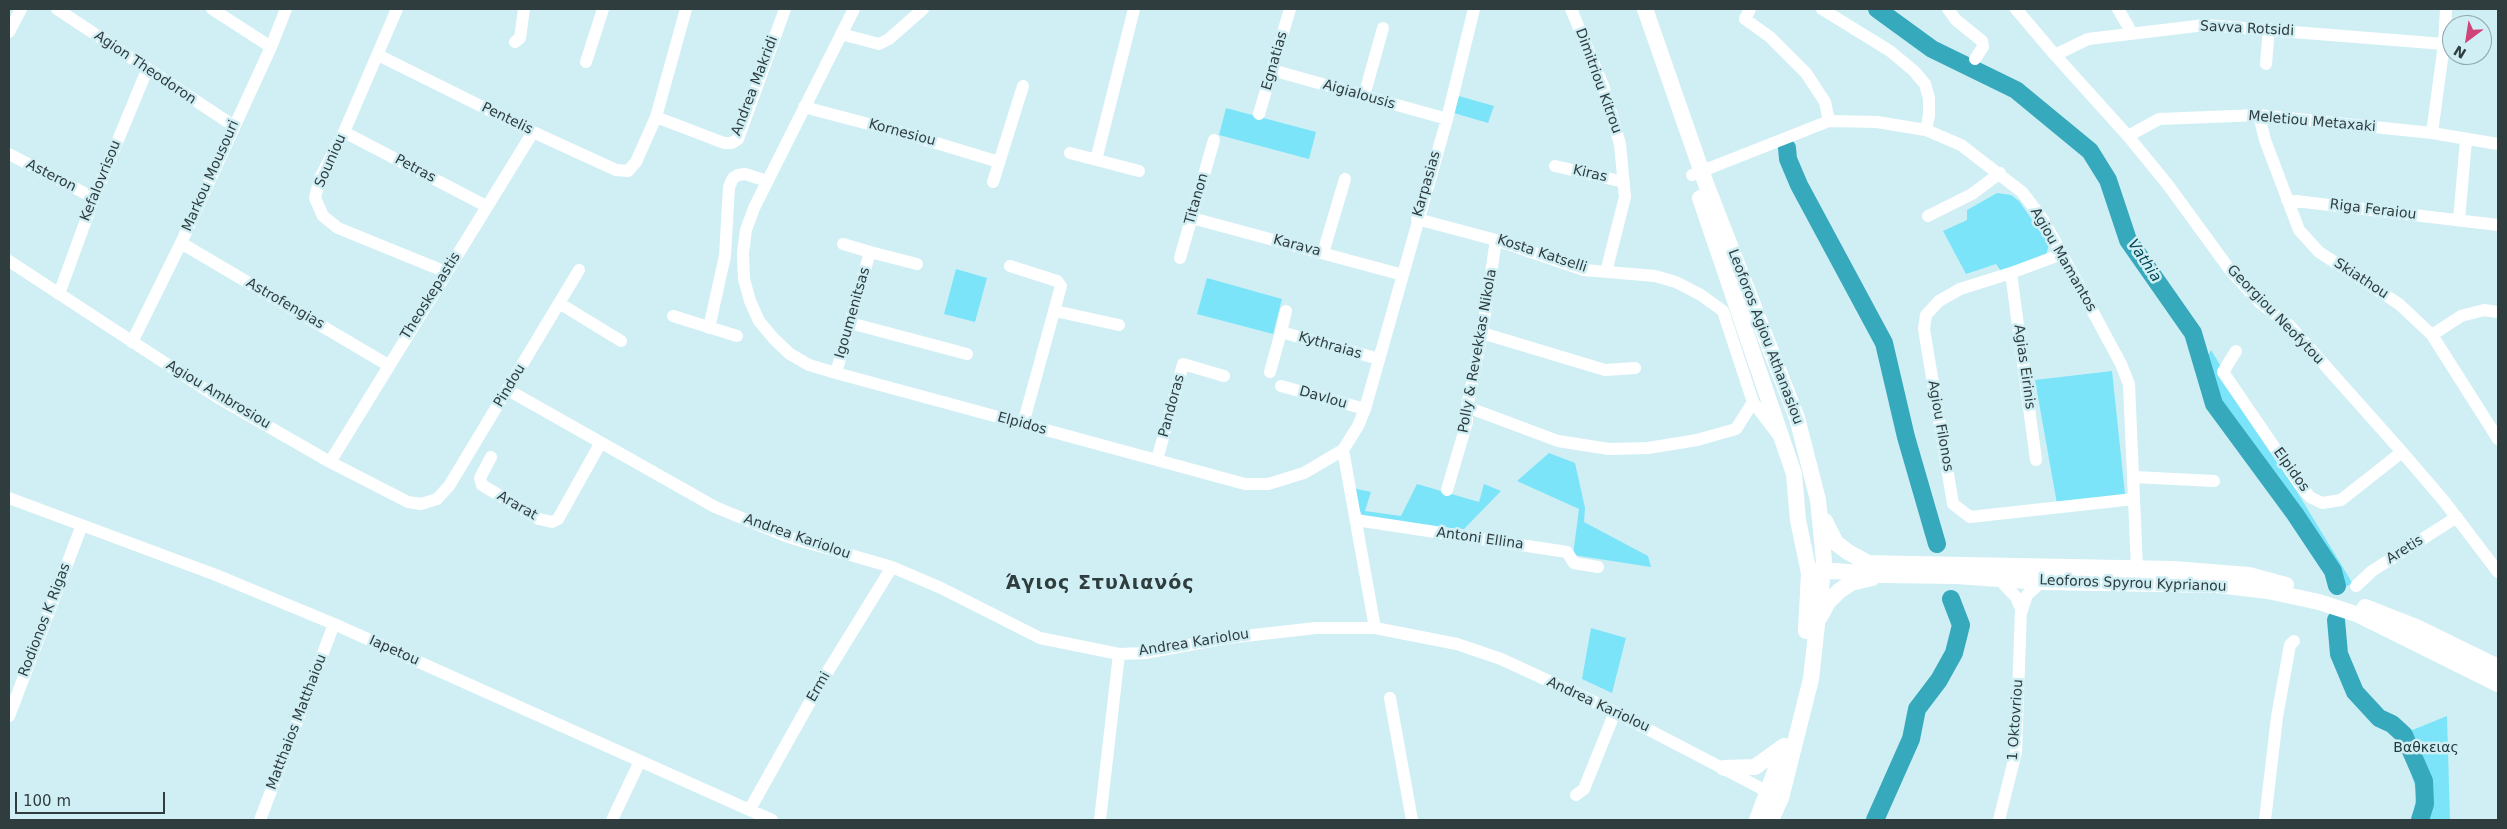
<!DOCTYPE html>
<meta charset="utf-8">
<style>
body{margin:0}
#map{position:relative;width:2507px;height:829px;overflow:hidden;background:#d0eff5;font-family:"DejaVu Sans",sans-serif}
canvas{display:block}
.frame{position:absolute;inset:0;border:10px solid #303d3f;pointer-events:none}
.north{position:absolute;left:2442px;top:15px;width:50px;height:50px;box-sizing:border-box;background:#d0eff5;border:1px solid #90a8ac;border-radius:50%;rotate:211deg;font-size:14px;font-weight:700;line-height:20px;text-align:center;color:#303d3f}
.north::after{content:'';display:block;margin:auto;width:18px;height:22px;background:#cf4377;clip-path:polygon(50% 0,100% 100%,50% 72%,0 100%)}
.scale{position:absolute;left:15px;top:792px;width:150px;height:22px;box-sizing:border-box;border:2px solid #303d3f;border-top:0;padding-left:6px;font-size:15px;line-height:18px;white-space:nowrap;color:#303d3f;-webkit-text-stroke:4px #d0eff5;paint-order:stroke}
</style>
<div id="map">
<canvas width="2507" height="829"></canvas>
<div class="frame"></div>
<div class="north">N</div>
<div class="scale">100 m</div>
</div>
<script>
const g = document.querySelector('canvas').getContext('2d');
g.lineJoin = 'round';
function fillPath(path, color) { g.fillStyle = color; g.fill(path, 'evenodd'); }
const toPath = rows => new Path2D(rows.map(r => 'M' + r).join(''));
function stroke(path, color, width, dash) { g.strokeStyle = color; g.lineWidth = width; g.lineCap = dash ? 'butt' : 'round'; g.setLineDash(dash || []); g.stroke(path); }
function drawText(font, color, halo, rows, align = 'center') {
  g.font = font + ' "DejaVu Sans",sans-serif'; g.lineWidth = 5; g.setLineDash([]); g.textBaseline = 'middle'; g.strokeStyle = halo; g.fillStyle = color; for (const [text, x, y, turn = 0] of rows) {
    g.save(); g.translate(x, y); g.rotate((+turn || 0) * Math.PI / 180); g.textAlign = isNaN(turn) ? turn : align; if (halo) g.strokeText(text, 0, 0); g.fillText(text, 0, 0); g.restore();
  }
}
const green = toPath([
 [1459,96,1494,106,1488,123,1454,113],
 [1226,108,1316,132,1309,159,1219,135],
 [1997,193,2011,195,2019,201,2049,244,2047,252,2045,256,2001,271,1996,264,1966,274,1943,231,1967,220,1967,210],
 [956,269,987,278,975,322,944,314],
 [1207,278,1282,299,1273,334,1197,314],
 [2211,350,2353,584,2343,587,2219,403,2205,361],
 [2112,371,2125,494,2057,504,2035,380],
 [1549,453,1575,463,1585,508,1584,522,1648,556,1651,567,1573,555,1579,509,1517,481],
 [1417,484,1479,502,1484,484,1501,491,1464,529,1365,521,1355,501,1353,486,1357,489,1371,492,1365,511,1401,516],
 [1591,628,1626,638,1612,693,1582,679],
 [2447,716,2450,820,2412,820,2417,793,2400,735]
]);
const river = toPath([
 [1877,9,1932,49,2016,90,2090,151,2108,180,2128,240,2193,333,2214,404,2295,514,2333,571,2337,586],
 [1787,148,1788,159,1799,185,1884,343,1906,437,1937,544],
 [2336,620,2339,654,2355,692,2379,718,2392,724,2404,735,2424,781,2425,804,2420,820],
 [1875,820,1911,739,1917,709,1939,680,1954,653,1961,625,1951,599]
]);
const minor = toPath([
 [57,9,234,126],
 [212,9,271,47],
 [397,9,344,132,320,178,315,198,323,216,338,228,446,272],
 [854,9,754,208,746,230,743,253,744,279,750,301,759,321,774,339,790,354,809,365,836,373,1245,484,1268,484,1304,473,1343,450,1358,426,1365,409,1447,119,1474,9],
 [1571,9,1603,85,1620,144,1625,197,1606,272],
 [1750,9,1745,19,1770,37,1806,73,1825,102,1829,121],
 [1822,9,1890,51,1914,71,1925,84,1929,98,1929,115,1926,130],
 [1948,9,1956,20,1982,41,1983,47,1975,59],
 [2016,9,2055,55,2128,136,2168,185,2230,270,2260,303,2289,325,2402,452,2444,501,2498,572],
 [2118,9,2132,33],
 [9,32,21,9],
 [841,34,879,44,889,39,923,9],
 [515,42,520,38,524,9],
 [378,55,533,132,616,170,628,171,636,162,656,117,686,9],
 [2055,55,2088,39,2205,25,2444,44],
 [586,62,603,9],
 [2266,64,2269,29],
 [1272,70,1447,119],
 [1364,96,1383,28],
 [804,107,910,135,999,162],
 [1259,114,1290,9],
 [2259,115,2265,140,2299,230,2319,252,2399,304,2432,335,2498,439],
 [656,117,724,143,732,143,738,139,785,9],
 [344,132,486,206],
 [2432,133,2444,44,2446,9],
 [2128,136,2159,119,2259,115,2432,133,2498,144],
 [1070,153,1139,171],
 [9,154,94,198],
 [1096,160,1134,9],
 [1555,166,1624,182],
 [1692,175,1829,121,1877,122,1926,130,1961,145,2022,192,2044,221,2121,364,2129,384,2137,568],
 [993,182,1023,86],
 [2287,200,2498,225],
 [1928,216,1972,194,2000,173],
 [1192,218,1403,275],
 [1417,219,1496,240,1584,270,1655,276,1676,282,1701,295,1723,311,1753,402,1778,435],
 [2459,220,2466,140],
 [181,243,388,365],
 [870,252,917,264],
 [1323,253,1345,179],
 [2062,254,2011,273,1960,289,1939,301,1926,315,1924,329,1953,504,1970,517,2134,499],
 [1180,258,1214,140],
 [9,261,217,397,330,462,408,502,421,504,437,499,449,486,579,270],
 [1010,266,1057,281,1061,286,1023,424],
 [2011,273,2036,460],
 [59,294,94,198,147,70],
 [559,303,621,341],
 [1055,311,1119,325],
 [1286,311,1281,332,1379,359],
 [673,316,737,336],
 [850,323,967,354],
 [709,328,725,256,729,187,733,178,738,175,745,174,767,181],
 [1482,333,1605,370,1635,368],
 [2432,335,2461,316,2484,310,2498,312],
 [132,342,181,243,271,47,286,9],
 [2236,351,2223,372,2300,485,2310,497,2322,503,2341,500,2402,452],
 [1270,372,1281,332],
 [836,373,870,252,843,244],
 [1281,386,1365,409],
 [508,390,715,507,788,537,892,567,941,588,1040,638,1119,654,1145,653,1227,638,1316,628,1375,628,1457,644,1501,659,1603,706,1774,795],
 [1467,407,1558,441,1609,449,1648,448,1697,440,1736,429,1753,402],
 [1343,450,1375,628],
 [491,457,480,478,482,485,539,519,552,522,558,519,600,444],
 [1157,460,1183,364,1224,376],
 [330,462,533,132],
 [2134,477,2214,481],
 [1447,490,1467,422,1467,407,1482,333,1496,240],
 [9,498,216,575,334,624,772,820],
 [1356,520,1567,552,1574,563,1598,567],
 [1998,578,2016,597,2021,609,2016,752,1999,820],
 [2356,586,2372,571,2457,517],
 [2021,613,2027,595,2041,582],
 [1390,698,1412,820],
 [9,716,82,525],
 [1576,795,1584,789,1615,712],
 [750,809,820,684,892,567],
 [260,820,334,624],
 [612,820,640,761],
 [1100,820,1119,654],
 [2265,820,2277,717,2290,645,2294,641]
]);
const major = toPath([
 [1645,9,1706,184,1797,418,1818,500,1824,561,1811,679,1781,798,1771,820],
 [1700,198,1794,474,1798,520,1809,573,1806,631],
 [1825,521,1836,543,1848,552,1868,563],
 [1860,563,2173,569,2249,575,2286,585],
 [1814,572,1835,571,1883,575,1957,576,2041,582,2217,585,2268,591,2319,602,2359,615,2498,684],
 [2365,607,2416,627,2498,667],
 [1820,617,1828,602,1839,591,1851,583,1872,578],
 [1724,768,1755,767,1784,746],
 [1757,820,1783,750]
]);
const streetNames = [
 ["Savva Rotsidi",2247,29,3],
 ["Egnatias",1275,61,-74],
 ["Agion Theodoron",145,68,34],
 ["Dimitriou Kitrou",1598,81,70],
 ["Andrea Makridi",755,86,-69],
 ["Aigialousis",1359,95,16],
 ["Pentelis",507,119,26],
 ["Meletiou Metaxaki",2312,122,5],
 ["Kornesiou",902,133,15],
 ["Souniou",331,161,-66],
 ["Petras",415,169,28],
 ["Kiras",1590,174,13],
 ["Asteron",51,176,27],
 ["Markou Mousouri",211,176,-66],
 ["Kefalovrisou",101,181,-68],
 ["Karpasias",1427,184,-74],
 ["Titanon",1197,199,-74],
 ["Riga Feraiou",2373,210,7],
 ["Karava",1297,246,15],
 ["Kosta Katselli",1542,254,18],
 ["Agiou Mamantos",2063,260,60],
 ["Skiathou",2361,279,33],
 ["Theoskepastis",431,296,-58],
 ["Astrofengias",285,304,30],
 ["Igoumenitsas",853,313,-74],
 ["Georgiou Neofytou",2275,315,46],
 ["Leoforos Agiou Athanasiou",1765,337,69],
 ["Kythraias",1330,346,16],
 ["Polly & Revekkas Nikola",1478,351,-80],
 ["Agias Eirinis",2024,367,82],
 ["Pindou",510,386,-59],
 ["Agiou Ambrosiou",218,395,31],
 ["Davlou",1323,398,16],
 ["Pandoras",1172,406,-75],
 ["Elpidos",1022,424,15],
 ["Agiou Filonos",1940,426,80],
 ["Elpidos",2291,470,54],
 ["Ararat",517,506,30],
 ["Andrea Kariolou",797,537,19],
 ["Antoni Ellina",1480,539,8],
 ["Aretis",2405,550,-32],
 ["Leoforos Spyrou Kyprianou",2133,584,2],
 ["Rodionos K Rigas",45,620,-69],
 ["Andrea Kariolou",1194,643,-9],
 ["Iapetou",394,651,24],
 ["Ermi",819,687,-60],
 ["Andrea Kariolou",1598,705,25],
 ["1 Oktovriou",2016,720,-86],
 ["Matthaios Matthaiou",297,722,-69]
];
const parkNames = [
 ["Βαθκειας",2426,748]
];
const waterNames = [
 ["Vathia",2144,261,56]
];
const districtNames = [
 ["Άγιος Στυλιανός",1100,584]
];
fillPath(green, '#7be4f9');
stroke(river, '#37a9bc', 18);
stroke(minor, '#fff', 12);
stroke(major, '#fff', 16);
drawText('14px', '#303d3f', '#d0eff5', streetNames);
drawText('14px', '#20393d', '#d0eff5', parkNames);
drawText('italic 15px', '#024853', '#d0eff5', waterNames);
g.letterSpacing = '1px';
drawText('bold 19px', '#303d3f', '#d0eff5', districtNames);
g.letterSpacing = '0px';
</script>
